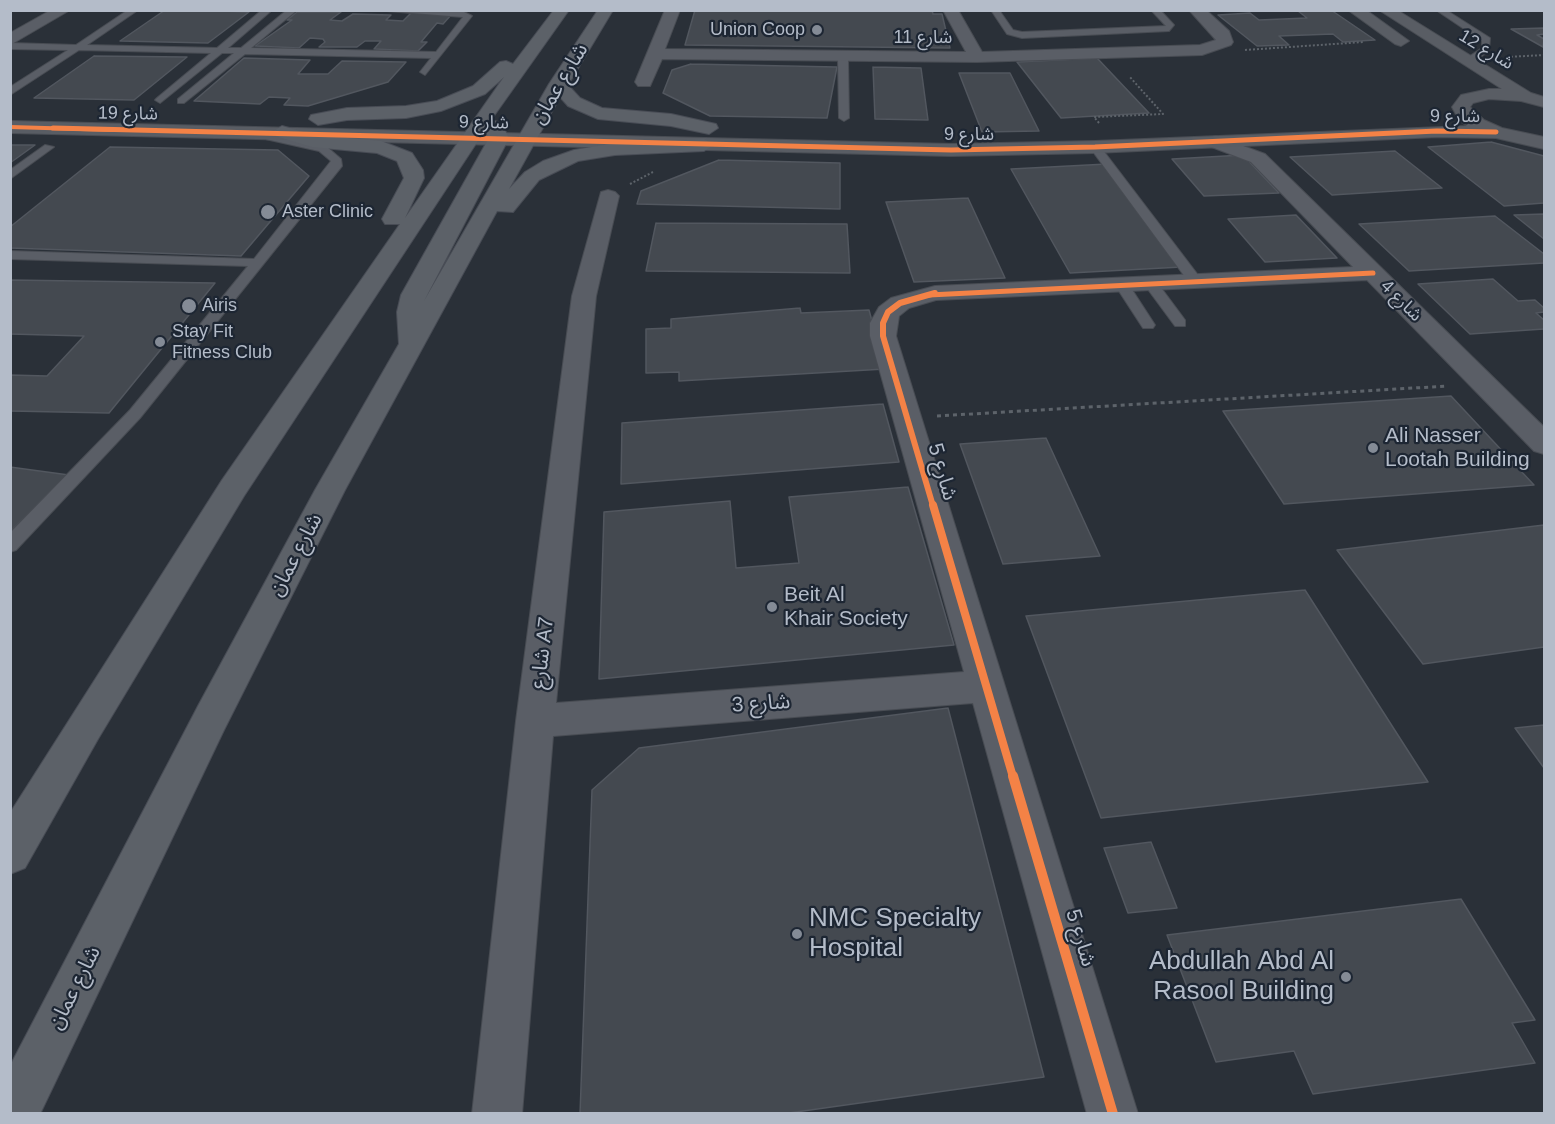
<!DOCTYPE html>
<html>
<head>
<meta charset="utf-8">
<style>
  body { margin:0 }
  #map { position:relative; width:1555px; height:1124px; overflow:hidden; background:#2a3038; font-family:Arial,sans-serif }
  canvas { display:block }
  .frame { position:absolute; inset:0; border:12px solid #b4bcc9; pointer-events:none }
</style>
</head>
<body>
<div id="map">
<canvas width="1555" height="1124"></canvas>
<div class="frame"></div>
</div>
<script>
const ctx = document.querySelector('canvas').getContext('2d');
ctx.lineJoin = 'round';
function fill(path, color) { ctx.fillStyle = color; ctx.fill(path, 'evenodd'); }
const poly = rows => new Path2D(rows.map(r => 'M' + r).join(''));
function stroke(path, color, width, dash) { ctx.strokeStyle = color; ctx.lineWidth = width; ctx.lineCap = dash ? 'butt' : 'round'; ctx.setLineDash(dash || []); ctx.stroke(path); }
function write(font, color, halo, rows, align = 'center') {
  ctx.font = font + ' Arial,"Noto Sans Arabic",sans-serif'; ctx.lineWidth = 4.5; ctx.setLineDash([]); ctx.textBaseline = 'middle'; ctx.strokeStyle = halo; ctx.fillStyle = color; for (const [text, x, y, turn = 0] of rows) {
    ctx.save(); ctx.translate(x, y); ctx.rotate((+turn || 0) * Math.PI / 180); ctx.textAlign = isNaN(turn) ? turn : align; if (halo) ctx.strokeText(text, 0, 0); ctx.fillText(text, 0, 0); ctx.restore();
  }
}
const building = poly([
  [165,10,197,10,249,12,208,43,120,41,165,10],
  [695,10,932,10,933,14,942,14,950,48,685,45,695,10],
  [1331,10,1375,40,1343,42,1333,34,1279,36,1289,45,1257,46,1218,15,1250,13,1259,20,1307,18,1298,11,1331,10],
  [297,12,341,12,330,20,342,21,353,14,391,15,386,20,403,21,411,13,452,14,443,24,437,23,421,42,427,42,418,51,374,49,381,41,365,41,357,47,319,47,325,42,323,39,310,38,299,48,255,46,292,20,287,20,297,12],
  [1544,28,1544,34,1537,35,1544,39,1543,47,1511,29,1544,28],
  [94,56,187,57,134,100,34,98,94,56],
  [244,58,310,60,298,74,328,74,342,61,406,62,388,82,308,106,284,105,290,98,269,97,260,104,194,101,244,58],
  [1097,58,1149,113,1061,118,1017,62,1097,58],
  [691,64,837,67,827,118,710,116,663,93,672,70,691,64],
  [873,67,921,68,928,120,875,119,873,67],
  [959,73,1010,73,1039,131,982,132,959,73],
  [1491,142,1544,156,1544,203,1504,206,1428,147,1491,142],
  [10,145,35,145,10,163,10,145],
  [110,147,278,150,309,176,241,256,10,248,10,227,110,147],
  [1395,151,1442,188,1332,195,1290,157,1395,151],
  [1243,155,1279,193,1204,196,1172,159,1243,155],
  [719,160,840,163,840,209,637,204,641,191,719,160],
  [1107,164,1182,267,1070,273,1011,169,1107,164],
  [968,198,1005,278,914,282,886,202,968,198],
  [1544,214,1544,239,1514,215,1544,214],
  [1296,215,1337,258,1265,262,1228,219,1296,215],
  [1495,216,1544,254,1544,263,1409,271,1359,224,1495,216],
  [656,223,847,224,850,273,646,271,656,223],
  [1493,279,1518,301,1535,300,1544,308,1544,312,1536,313,1544,320,1544,329,1470,334,1418,284,1493,279],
  [10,280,215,283,109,413,10,411,10,375,47,376,84,336,10,334,10,280],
  [800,308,801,313,869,310,885,369,679,381,679,372,646,373,646,329,671,328,671,319,800,308],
  [1451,396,1534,485,1284,504,1223,411,1451,396],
  [883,404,899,462,621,484,622,423,883,404],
  [1046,438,1100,556,1003,564,960,444,1046,438],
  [10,467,69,475,10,532,10,467],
  [908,487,954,645,599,679,604,512,730,501,736,568,799,563,789,497,908,487],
  [1544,525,1544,647,1423,664,1337,550,1544,525],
  [1305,590,1428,782,1101,818,1026,616,1305,590],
  [948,708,1044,1077,782,1114,580,1114,592,790,639,748,948,708],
  [1544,725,1544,768,1515,728,1544,725],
  [1151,842,1177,908,1128,913,1104,848,1151,842],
  [1461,899,1535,1020,1512,1023,1535,1063,1313,1094,1294,1051,1216,1062,1167,935,1461,899]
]);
fill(building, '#444950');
stroke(building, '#52575f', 1.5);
const lane = poly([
  [128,10,138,10,87,45,217,48,262,10,272,10,228,48,241,48,287,10,297,10,251,48,436,52,463,17,374,10,462,11,472,16,425,75,420,72,431,58,245,54,184,103,178,103,178,99,234,53,222,53,160,103,155,100,157,98,211,53,79,50,10,95,10,87,68,50,10,49,10,43,76,45,128,10],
  [991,10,999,10,1013,30,1022,32,1166,26,1151,10,1160,10,1174,25,1169,31,1022,38,1007,34,991,10],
  [1436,10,1446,10,1490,38,1489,51,1470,64,1464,64,1464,60,1482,48,1482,41,1436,10],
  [843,55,848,58,849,118,844,121,839,118,838,58,843,55],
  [256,131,327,147,341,159,342,166,140,418,16,550,10,552,10,533,130,410,248,266,10,259,10,251,254,259,331,161,319,151,252,136,251,134,256,131],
  [45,145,54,147,10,179,10,170,45,145],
  [1091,145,1099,145,1201,279,1201,285,1191,285,1091,149,1091,145],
  [1151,280,1156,281,1185,320,1185,326,1175,326,1144,284,1151,280],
  [1122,281,1129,285,1155,325,1153,328,1143,328,1141,325,1115,285,1122,281]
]);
const street = poly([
  [51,10,70,10,10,45,10,33,51,10],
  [665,10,680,10,665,49,966,52,943,10,958,10,982,52,1200,45,1216,40,1189,10,1206,10,1229,31,1233,42,1231,45,1202,55,977,62,662,59,650,86,638,86,635,82,665,10],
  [1216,136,1265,154,1544,427,1544,454,1534,451,1367,280,936,300,909,308,899,316,896,336,1138,1114,1087,1114,973,703,553,736,522,1114,472,1114,516,721,572,296,601,192,608,190,615,192,619,196,596,296,556,703,964,672,870,336,870,323,879,307,891,298,935,286,1353,267,1251,162,1209,146,1206,142,1209,138,1216,136]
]);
const secondary = poly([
  [1348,10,1366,10,1409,41,1401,46,1395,44,1348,10],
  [1379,10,1397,10,1531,93,1544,97,1544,107,1521,101,1489,99,1473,103,1470,107,1484,120,1502,128,1544,137,1544,149,1496,138,1437,137,1095,153,951,156,10,133,10,121,951,144,1095,141,1467,126,1459,120,1452,107,1461,95,1489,89,1502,89,1379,10]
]);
const primary = poly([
  [554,10,569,10,491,120,501,123,509,138,424,301,549,84,598,10,613,10,568,85,580,98,602,108,671,114,716,124,718,128,709,134,671,126,598,119,568,106,560,97,509,189,525,172,543,161,574,150,615,143,704,139,714,145,704,151,615,155,578,161,539,180,513,212,497,211,345,490,224,730,40,1114,10,1114,10,1066,198,706,315,490,399,344,397,312,401,295,489,138,485,130,244,496,98,739,25,868,10,874,10,813,222,480,400,224,385,224,382,219,404,178,397,161,377,153,312,147,275,136,272,132,282,126,314,135,381,141,412,153,423,170,424,178,405,218,504,77,485,94,441,111,406,118,347,120,318,125,309,119,311,115,347,108,406,106,437,101,473,86,500,62,506,61,513,64,554,10]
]);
stroke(lane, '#484c53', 2);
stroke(street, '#484c53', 2);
stroke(secondary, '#484c53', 2);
stroke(primary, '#484c55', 2);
stroke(poly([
  [1245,50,1364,42],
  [1507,57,1544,55],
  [1099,123,1094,117,1163,114,1129,76],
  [630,184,653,172]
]), '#5d636a', 2, [2, 2]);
stroke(poly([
  [937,416,1448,386]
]), '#5d636a', 3, [4, 4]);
fill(lane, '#5a5e66');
fill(street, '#5a5e66');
fill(secondary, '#595d64');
fill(primary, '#5c6168');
stroke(poly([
  [10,127,115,130]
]), '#f48246', 4);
stroke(poly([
  [53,128,951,150,1095,147,1437,131,1496,132],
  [929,295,1373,273]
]), '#f48246', 5);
stroke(poly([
  [933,506,883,336,883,323,888,312,900,303,935,293]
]), '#f48246', 6);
stroke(poly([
  [933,505,1013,777]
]), '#f48246', 8);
stroke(poly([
  [1013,776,1113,1114]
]), '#f48246', 10);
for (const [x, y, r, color] of [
  [817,30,6,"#848b96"],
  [268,212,8,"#848b96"],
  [189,306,8,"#848b96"],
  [160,342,6,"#848b96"],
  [1373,448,6,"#848b96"],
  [772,607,6,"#848b96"],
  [797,934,6,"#848b96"],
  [1346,977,6,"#848b96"]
]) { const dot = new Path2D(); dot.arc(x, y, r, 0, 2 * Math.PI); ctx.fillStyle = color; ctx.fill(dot); stroke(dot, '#1d2633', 2); }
write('18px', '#b4bcc9', '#1d2633', [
  ["Union Coop",805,30,"right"],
  ["Aster Clinic",282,212],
  ["Airis",202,306],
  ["Stay Fit",172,332],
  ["Fitness Club",172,353]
], 'left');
write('18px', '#b4bcc9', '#1d2633', [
  ["شارع 11",923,38],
  ["شارع 12",1486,50,31],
  ["شارع 19",128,114,1],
  ["شارع 9",1455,117],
  ["شارع 9",484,123,1],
  ["شارع 9",969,135],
  ["شارع 4",1401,301,45]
]);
write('21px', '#b4bcc9', '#1d2633', [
  ["شارع عمان",560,84,-59],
  ["شارع 5",942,472,74],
  ["شارع عمان",296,555,-62],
  ["شارع A7",543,653,-83],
  ["شارع 3",761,704,-4],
  ["شارع 5",1080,938,73],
  ["شارع عمان",75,988,-63]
]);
write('21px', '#b4bcc9', '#1d2633', [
  ["Ali Nasser",1385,436],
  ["Lootah Building",1385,460],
  ["Beit Al",784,595],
  ["Khair Society",784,619]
], 'left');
write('26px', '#b4bcc9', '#1d2633', [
  ["NMC Specialty",809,919],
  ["Hospital",809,949],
  ["Abdullah Abd Al",1334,962,"right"],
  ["Rasool Building",1334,992,"right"]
], 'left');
</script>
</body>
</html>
